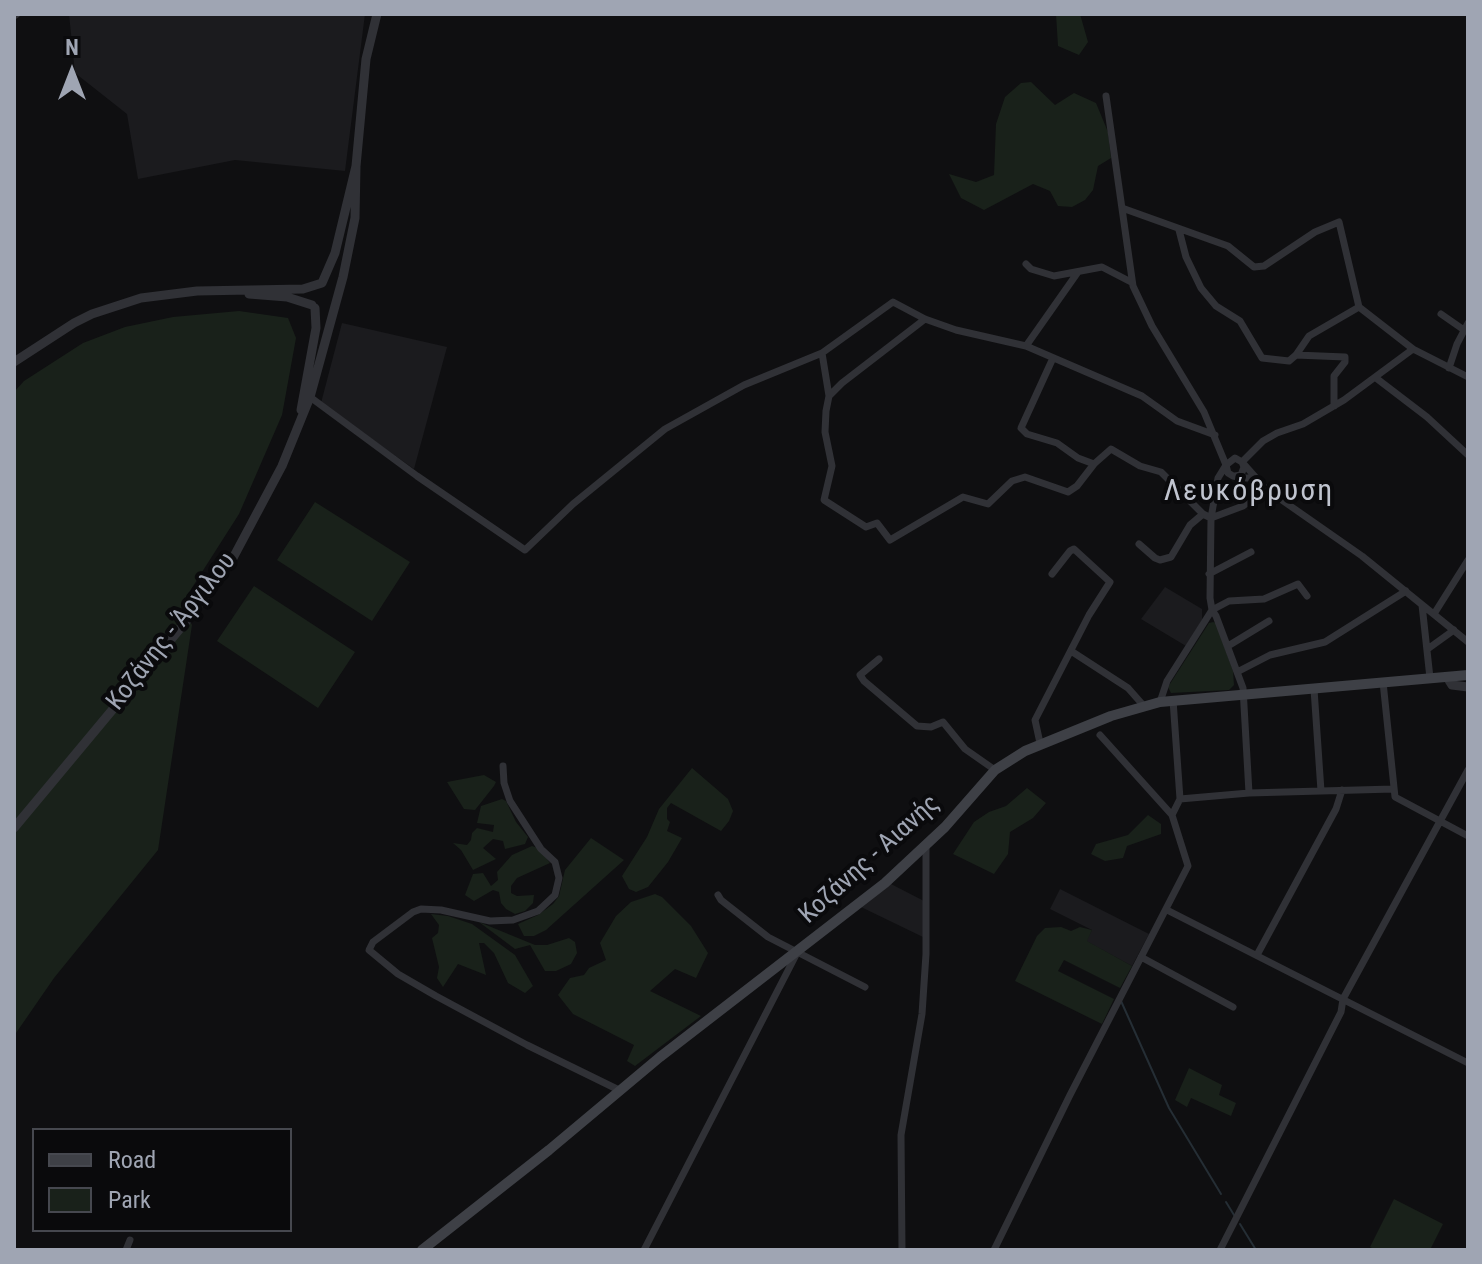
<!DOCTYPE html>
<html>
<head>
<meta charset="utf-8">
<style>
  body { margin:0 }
  #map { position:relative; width:1482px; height:1264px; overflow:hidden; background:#0f0f11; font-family:"Roboto Condensed",sans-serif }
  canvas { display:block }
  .frame { position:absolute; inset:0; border:16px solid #9fa5b3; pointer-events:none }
  .legend { position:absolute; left:32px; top:1128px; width:260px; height:104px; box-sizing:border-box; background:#0a0a0c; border:2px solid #46484f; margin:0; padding:10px 14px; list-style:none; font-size:24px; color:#9fa5b3 }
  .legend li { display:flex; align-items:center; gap:16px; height:40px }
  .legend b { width:40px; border:2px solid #46484f }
  .north { position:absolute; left:32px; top:32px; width:80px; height:80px; -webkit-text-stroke:6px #0a0a0c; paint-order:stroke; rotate:0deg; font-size:22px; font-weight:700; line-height:32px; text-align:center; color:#9fa5b3 }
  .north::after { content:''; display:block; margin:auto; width:28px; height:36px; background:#9fa5b3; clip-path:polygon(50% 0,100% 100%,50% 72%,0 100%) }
</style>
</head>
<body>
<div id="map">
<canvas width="1482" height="1264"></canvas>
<div class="frame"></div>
<ul class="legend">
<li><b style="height:10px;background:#3e4046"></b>Road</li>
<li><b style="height:22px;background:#19211a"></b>Park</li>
</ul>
<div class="north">N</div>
</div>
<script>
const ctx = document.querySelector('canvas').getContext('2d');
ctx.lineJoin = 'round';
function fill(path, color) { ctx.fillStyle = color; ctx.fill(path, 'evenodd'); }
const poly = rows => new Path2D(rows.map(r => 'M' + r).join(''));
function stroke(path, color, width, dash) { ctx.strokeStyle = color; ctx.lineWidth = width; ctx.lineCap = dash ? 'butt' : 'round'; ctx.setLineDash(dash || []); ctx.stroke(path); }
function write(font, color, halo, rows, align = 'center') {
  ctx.font = font + ' "Roboto Condensed",sans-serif'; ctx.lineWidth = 8; ctx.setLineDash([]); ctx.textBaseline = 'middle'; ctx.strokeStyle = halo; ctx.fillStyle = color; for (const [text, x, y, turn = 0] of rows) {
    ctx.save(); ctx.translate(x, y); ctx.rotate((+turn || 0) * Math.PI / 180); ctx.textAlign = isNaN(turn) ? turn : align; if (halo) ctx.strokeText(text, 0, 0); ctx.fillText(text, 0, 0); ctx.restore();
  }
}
fill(poly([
  [69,14,365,14,345,171,235,160,138,179,127,114,75,73],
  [342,323,447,347,414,469,321,403],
  [1165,587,1202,609,1202,620,1186,646,1141,619],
  [891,884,924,901,923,937,861,907],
  [1060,889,1149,934,1132,966,1086,941,1092,930,1050,909]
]), '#1b1b1e');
fill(poly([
  [1056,14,1080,14,1088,42,1079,55,1058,46],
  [1031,82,1055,105,1074,93,1096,103,1108,132,1111,158,1098,166,1093,190,1085,200,1072,207,1058,206,1050,191,1033,184,984,210,961,198,949,174,976,182,994,175,996,124,1005,97,1021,83],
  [239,311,288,318,296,338,282,415,239,514,181,605,192,625,158,850,54,978,14,1036,14,392,24,381,83,343,125,327,173,317],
  [315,502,410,562,372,621,277,560],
  [254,586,355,652,318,708,217,641],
  [1213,622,1216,623,1233,671,1234,685,1229,690,1171,693,1168,687,1209,623],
  [692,768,728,799,733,811,729,821,721,831,671,803,667,808,667,819,670,822,667,831,682,838,668,862,648,887,636,892,629,889,622,876,647,837,659,809],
  [484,775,496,782,494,786,475,810,464,809,447,782],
  [1027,788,1046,803,1033,818,1010,832,1008,854,994,874,953,854,974,822,989,812,1006,806],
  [502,799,506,801,516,822,528,837,525,844,505,849,503,841,493,839,483,848,496,859,473,870,461,850,453,843,467,845,471,840,472,833,477,828,493,832,494,825,477,823,481,806],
  [1148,815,1161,824,1161,834,1127,846,1123,858,1105,861,1091,854,1096,844,1128,835],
  [591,838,624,860,546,930,534,936,524,936,518,924,538,915,553,904,559,896,565,870],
  [532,846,538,848,550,863,517,878,511,886,511,893,517,896,534,895,533,903,525,911,515,914,506,909,501,903,499,892,493,890,474,901,465,895,473,874,483,873,491,886,498,880,497,872,512,855],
  [655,894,662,897,691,926,708,953,696,978,675,969,650,991,701,1016,635,1066,627,1061,634,1045,573,1014,558,995,570,978,584,975,589,968,606,960,600,943,616,916,631,902],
  [431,914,448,916,472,924,515,955,533,986,525,993,508,983,494,953,484,943,479,943,486,975,458,964,443,987,437,978,439,967,432,938,438,933,439,925],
  [479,922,535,945,547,945,569,938,575,942,577,953,571,964,556,971,545,971,530,945,515,949],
  [1061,927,1071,931,1080,927,1092,930,1087,941,1132,966,1120,988,1064,960,1058,971,1114,999,1102,1024,1015,981,1037,936,1045,928],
  [1189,1068,1222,1085,1219,1095,1236,1103,1231,1116,1191,1098,1187,1107,1175,1100],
  [1394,1199,1443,1224,1430,1250,1375,1250,1370,1247]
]), '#19211a');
stroke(poly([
  [1121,1001,1169,1108,1221,1194],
  [1226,1202,1234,1215],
  [1240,1224,1256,1250]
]), '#252e35', 2);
stroke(poly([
  [14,16,17,14],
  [1106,96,1133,286,1152,326,1204,412,1226,465,1218,478,1211,518,1210,598,1212,610,1216,616,1243,688,1249,793],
  [1122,208,1228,246,1254,267,1264,266,1315,232,1339,222,1359,307,1413,349],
  [1179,230,1186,257,1201,288,1216,306,1240,321,1262,358,1289,361,1296,355,1309,336,1359,307],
  [1026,264,1031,269,1054,276,1102,267,1131,282],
  [1441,314,1464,330],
  [925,319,842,383,829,396,826,411,825,432,832,466,824,500,866,527,877,523,890,540,963,497,988,504,1012,481,1025,477,1068,492,1077,486,1094,464,1111,449,1140,466,1161,472,1203,514,1211,518,1243,506,1266,489],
  [1026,346,1078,272],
  [822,353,829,396],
  [1296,355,1345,357,1345,362,1334,376,1334,406],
  [1053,358,1021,428,1027,434,1057,443,1078,458,1094,464],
  [1449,368,1457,344,1468,323],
  [1468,377,1413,349,1344,400,1303,424,1277,433,1263,441,1242,462,1266,489,1362,556,1468,642],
  [1376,378,1427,417,1468,455],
  [310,397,417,476,525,550,573,504,665,429,744,385,822,353,893,302,925,319,956,330,1026,346,1142,396,1177,421,1215,435],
  [1235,476,1241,475,1244,467,1242,462,1235,458,1226,465,1228,473,1233,476,1243,478,1255,478],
  [1139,544,1155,558,1160,560,1171,557,1190,525,1203,514],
  [1209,574,1251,552],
  [1422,605,1430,678],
  [1434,614,1468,560],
  [1228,646,1269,621],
  [1429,648,1454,630],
  [1071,651,1128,688,1143,705],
  [879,659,860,675,864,681,917,726,931,727,943,722,965,749,995,770],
  [1239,671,1270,655,1325,642,1406,591],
  [1383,682,1395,797,1468,836],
  [1314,689,1321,791],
  [1160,702,1167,681,1212,610,1229,601,1264,599,1298,584,1307,596],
  [1100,735,1172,815],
  [1040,743,1035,720,1089,615,1110,582,1074,549,1070,551,1052,574],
  [503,766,504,783,510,801,541,849,555,862,559,878,555,895,538,911,513,920,490,921,441,910,421,909,413,912,373,942,369,950,398,974,436,996,527,1045,621,1091],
  [1180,799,1249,793,1393,789],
  [718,895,721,900,768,937,865,987],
  [1167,910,1468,1063],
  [1257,955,1336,809,1342,790],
  [1141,957,1233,1007],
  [126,1250,130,1240],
  [644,1250,797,953],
  [902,1250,901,1135,922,1014,926,954,926,846],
  [994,1250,1070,1095,1188,866,1172,815,1180,799,1173,700],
  [1220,1250,1341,1012,1343,999,1468,770]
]), '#303136', 7);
stroke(poly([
  [249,294,287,297,312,305],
  [14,362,74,323,92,314,141,298,197,291,303,289,322,283,335,253,356,166,366,59,377,14],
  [301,410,316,328,315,308],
  [1447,677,1452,685,1468,687],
  [14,828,188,619,233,558,282,466,310,397,343,277,355,218,356,166]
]), '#303136', 9);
stroke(poly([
  [422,1250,549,1150,660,1057,885,883,945,827,995,770,1025,751,1111,716,1160,702,1468,675]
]), '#3e4046', 10);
write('26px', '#9fa5b3', '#0a0a0c', [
  ["Κοζάνης - Άργιλου",172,632,-52],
  ["Κοζάνης - Αιανής",870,860,-42]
]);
ctx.letterSpacing = '2px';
write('30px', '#c0c4cf', '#0a0a0c', [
  ["Λευκόβρυση",1249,492]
]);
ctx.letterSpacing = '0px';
</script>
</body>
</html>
